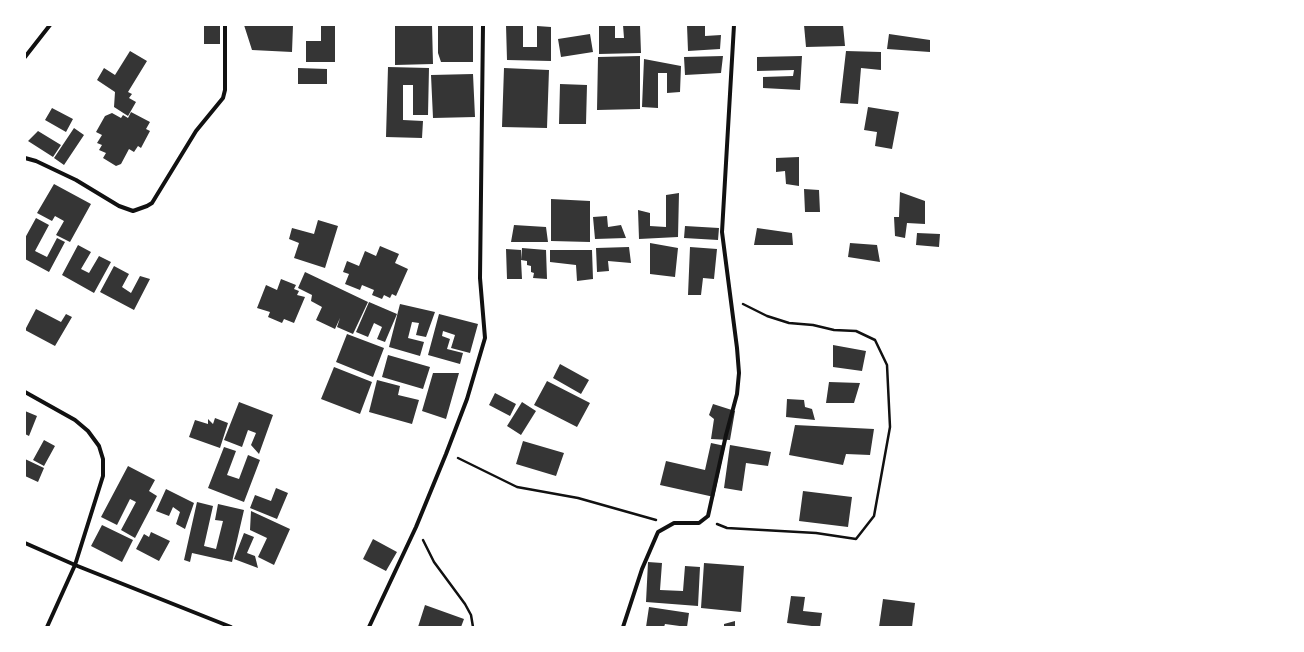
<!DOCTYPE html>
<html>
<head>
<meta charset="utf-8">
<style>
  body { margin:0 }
  #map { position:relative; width:1304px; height:652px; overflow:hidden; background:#fff; font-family:"Roboto Condensed",sans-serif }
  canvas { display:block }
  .frame { position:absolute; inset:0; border:26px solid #fff; pointer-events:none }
</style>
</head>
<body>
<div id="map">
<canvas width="1304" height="652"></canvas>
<div class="frame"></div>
</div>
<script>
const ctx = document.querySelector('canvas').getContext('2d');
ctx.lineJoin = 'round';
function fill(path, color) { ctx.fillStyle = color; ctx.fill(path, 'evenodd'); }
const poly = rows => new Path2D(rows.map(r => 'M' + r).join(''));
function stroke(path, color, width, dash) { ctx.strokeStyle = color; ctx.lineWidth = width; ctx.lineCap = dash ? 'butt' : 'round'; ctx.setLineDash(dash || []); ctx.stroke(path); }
fill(poly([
  [204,25,220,25,220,44,204,44],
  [244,25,293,25,292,52,252,50],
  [321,25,335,25,335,62,306,62,306,41,321,41],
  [395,25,432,25,433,64,395,65],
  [438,25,473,25,473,62,441,62,438,53],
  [506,25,523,25,523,47,537,47,537,26,551,27,551,61,507,60],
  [599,25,615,25,615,38,624,38,623,25,640,25,641,53,599,54],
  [687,25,705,25,705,36,721,35,720,49,688,51],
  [804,25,843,25,845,46,806,47],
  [590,34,593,52,561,57,558,39],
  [889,34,930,40,930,52,887,49],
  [130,51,147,61,128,92,132,94,129,98,136,102,128,116,114,107,115,92,97,80,104,68,115,75],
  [846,51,881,52,881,70,861,68,858,104,840,103],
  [640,56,640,109,597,110,598,57],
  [723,56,721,73,685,75,684,57],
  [802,56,800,90,763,88,763,77,793,76,794,70,757,71,757,57],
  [644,59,681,66,680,92,667,93,667,73,658,73,658,108,642,107],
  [388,67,429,68,428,115,413,115,413,85,403,85,403,120,423,121,422,138,386,137],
  [298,68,327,69,327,84,298,84],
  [504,68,549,70,547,128,502,127],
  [473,74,475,117,433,118,431,75],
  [560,84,587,85,586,124,559,124],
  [868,107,899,112,892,149,875,146,877,132,864,130],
  [52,108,73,119,66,132,45,120],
  [131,112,150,122,146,129,150,131,141,148,138,146,134,152,129,149,121,164,116,166,103,158,106,153,99,150,102,145,97,143,102,135,96,132,105,116,112,113,121,118,123,115,128,118],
  [74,128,84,135,64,165,54,158],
  [38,131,61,145,53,157,28,141],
  [799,157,799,186,786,184,785,171,776,172,776,158],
  [54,184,91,204,70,242,56,235,64,221,55,216,52,221,37,213],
  [804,189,819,190,820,212,805,212],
  [900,192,925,201,925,224,907,223,905,238,895,236,894,217,899,217],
  [679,193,678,237,639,239,638,210,650,213,650,226,666,227,666,195],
  [551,199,590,201,590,242,551,241],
  [607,216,608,227,621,225,626,238,595,239,593,217],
  [36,218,49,225,35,251,47,257,57,238,65,242,49,272,25,259,25,238],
  [318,220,338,226,325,268,294,258,299,243,289,239,292,228,314,234],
  [514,225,546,227,548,242,511,242],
  [685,226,719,228,718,240,684,238],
  [757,228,792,233,793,245,754,245],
  [917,233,940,234,939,247,916,245],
  [650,243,678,248,675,277,650,274],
  [850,243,877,245,880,262,848,257],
  [78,245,91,252,81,269,89,273,99,256,111,262,94,293,62,275],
  [380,246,399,254,395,263,408,269,396,296,392,294,390,298,384,295,382,299,372,295,374,290,362,285,360,290,345,284,349,274,343,272,347,261,359,266,365,251,376,256],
  [629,247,631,263,608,261,609,271,597,272,596,248],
  [690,247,717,249,714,279,703,278,701,295,688,295],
  [522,248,546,250,547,279,533,278,534,273,531,272,531,266,527,265,527,261,521,260,522,279,507,279,506,249,521,250,521,260],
  [550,250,592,250,593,279,577,281,576,265,550,262],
  [114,266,129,274,122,287,131,293,140,276,150,279,134,310,100,292],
  [305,272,368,302,353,334,337,327,340,318,335,329,316,320,322,307,311,301,312,295,298,288],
  [281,279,296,285,294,289,299,291,297,295,305,297,294,323,284,319,282,323,268,317,270,312,257,308,266,285,277,290],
  [369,302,397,314,385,342,377,339,382,327,374,323,368,337,356,332],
  [400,304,435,312,426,337,416,335,419,323,412,322,408,338,424,342,420,356,389,347],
  [36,309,61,322,66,314,72,317,55,346,25,330],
  [439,314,478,324,470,353,451,348,455,335,443,331,442,336,450,339,447,349,463,353,460,364,428,355],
  [347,334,384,348,373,377,336,362],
  [833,345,866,351,862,371,833,367],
  [388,355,430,367,423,389,382,377],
  [560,364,589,380,581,394,553,378],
  [334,367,372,382,360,414,321,399],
  [433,373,459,373,446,419,422,411],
  [377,380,400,386,398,395,419,400,412,424,369,412],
  [547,381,590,403,577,427,534,405],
  [829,382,860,383,854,403,826,403],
  [495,393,516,404,510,416,489,405],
  [787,399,804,400,805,407,812,409,815,420,786,417],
  [239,402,273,415,259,454,251,445,256,433,248,430,242,447,224,440],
  [522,402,536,411,521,435,507,426],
  [713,404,735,411,730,440,711,439,714,419,709,415],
  [25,411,37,416,29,436,25,434],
  [215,418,228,423,220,448,189,437,195,420,208,424,208,419,213,424],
  [795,425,874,429,870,455,846,454,843,465,789,455],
  [44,440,55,446,44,466,33,460],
  [523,441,564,453,556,476,516,464],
  [711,443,725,446,714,497,660,485,666,461,705,470],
  [730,445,771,452,768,466,746,463,742,491,724,488],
  [224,447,236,451,227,475,239,479,248,455,260,460,244,502,208,488],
  [25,459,44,468,38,482,25,476],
  [128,466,155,480,149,491,157,496,135,538,121,530,136,502,130,499,117,525,101,517],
  [276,488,288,493,277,519,250,508,255,495,271,501],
  [166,489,194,503,185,529,176,524,180,512,173,507,169,516,156,511],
  [803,491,852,497,848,527,799,521],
  [197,502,213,506,204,546,216,549,223,521,215,520,218,504,244,510,232,562,192,553,190,562,184,560],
  [251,511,290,529,274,565,258,557,267,538,250,530],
  [102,525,133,540,122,562,91,546],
  [151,532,170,541,159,561,136,549,144,534,149,537],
  [244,533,254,537,247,553,255,556,258,568,234,559],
  [373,539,397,552,386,571,363,559],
  [648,562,662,563,660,590,683,591,685,566,700,567,698,606,646,602],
  [704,563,744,566,741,612,701,608],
  [791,596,805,597,803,611,822,613,820,627,787,623],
  [883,599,915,603,912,627,879,627],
  [425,605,464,619,461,627,418,627],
  [649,607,689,613,687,627,665,624,664,627,646,627],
  [735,621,735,627,724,627,724,624]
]), '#353535');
stroke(poly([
  [458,458,517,487,578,498,656,520],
  [717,524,727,528,816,533,856,539,874,516,890,427,887,365,875,340,856,331,834,330,813,325,789,323,767,316,743,304],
  [423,540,434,562,465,604,471,615,473,627]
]), '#111', 2.5);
stroke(poly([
  [25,57,50,25],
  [25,158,36,161,76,180,119,206,133,211,147,206,152,203,196,131,223,98,225,90,225,25],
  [25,392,75,420,88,431,99,446,103,459,103,476,75,565,47,627],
  [25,543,75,565,231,627],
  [369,627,416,527,446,454,467,399,485,338,480,278,483,25],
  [623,627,642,569,658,532,674,523,699,523,708,516,726,435,737,394,739,373,737,348,722,232,734,25]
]), '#111', 4);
</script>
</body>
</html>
